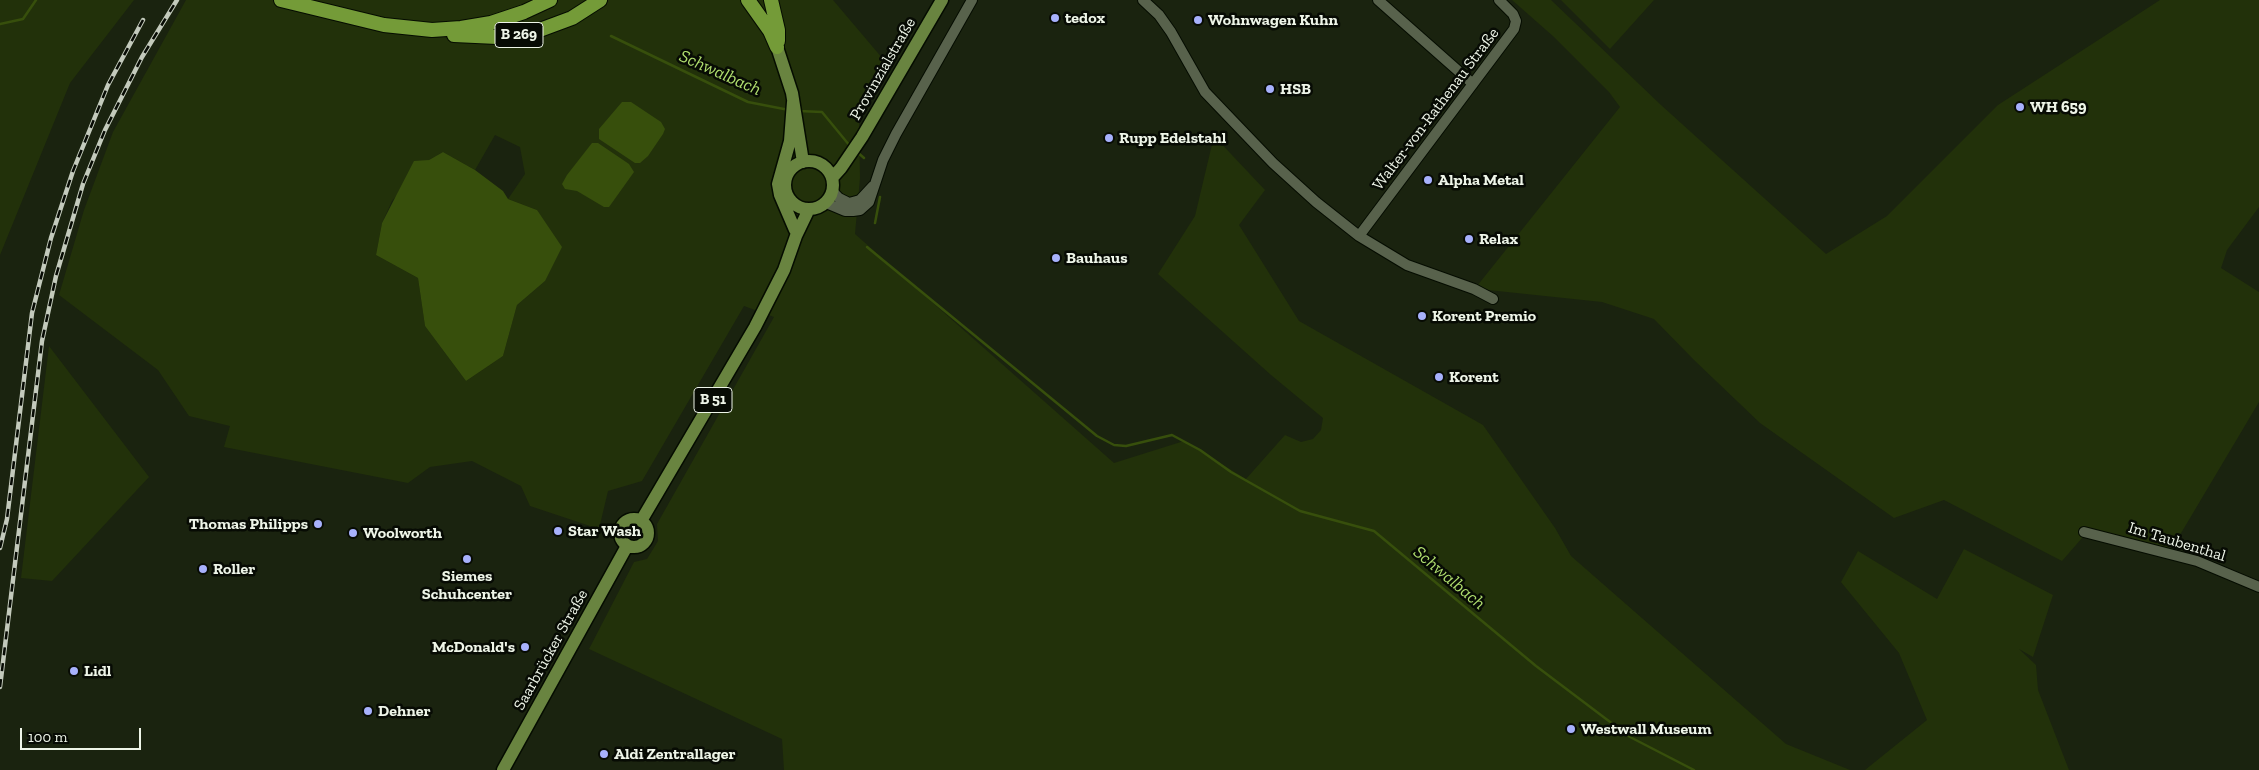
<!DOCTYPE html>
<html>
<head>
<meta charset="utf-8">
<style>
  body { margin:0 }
  #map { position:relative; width:2259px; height:770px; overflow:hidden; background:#1a230f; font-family:"Zilla Slab",serif }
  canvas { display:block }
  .scale { position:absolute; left:20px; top:728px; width:121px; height:22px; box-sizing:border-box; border:2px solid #eef5e8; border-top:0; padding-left:6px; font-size:15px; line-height:18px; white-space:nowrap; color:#eef5e8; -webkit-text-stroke:4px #070b04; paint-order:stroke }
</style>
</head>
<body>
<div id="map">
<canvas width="2259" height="770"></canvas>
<div class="scale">100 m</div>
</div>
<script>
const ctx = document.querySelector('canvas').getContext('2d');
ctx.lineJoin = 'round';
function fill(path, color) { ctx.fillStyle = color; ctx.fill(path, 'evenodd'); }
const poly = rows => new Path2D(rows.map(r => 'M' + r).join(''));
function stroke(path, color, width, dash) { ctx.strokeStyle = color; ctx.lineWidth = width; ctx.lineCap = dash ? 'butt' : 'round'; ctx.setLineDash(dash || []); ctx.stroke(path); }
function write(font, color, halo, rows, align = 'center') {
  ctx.font = font + ' "Zilla Slab",serif'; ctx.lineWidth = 5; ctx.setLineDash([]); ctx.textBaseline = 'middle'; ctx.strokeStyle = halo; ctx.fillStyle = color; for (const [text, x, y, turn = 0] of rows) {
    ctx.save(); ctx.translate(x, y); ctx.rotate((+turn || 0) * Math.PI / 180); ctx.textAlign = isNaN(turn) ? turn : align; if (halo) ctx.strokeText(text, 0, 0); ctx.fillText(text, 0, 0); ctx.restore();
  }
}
fill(poly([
  [0,0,134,0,70,83,0,255],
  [186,0,833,0,883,59,859,120,860,178,855,234,1114,463,1184,441,1246,479,1285,435,1301,442,1313,439,1321,430,1323,418,1271,375,1158,274,1195,216,1214,136,1265,190,1239,225,1299,321,1483,425,1555,528,1571,556,1786,744,1850,770,784,770,782,739,589,649,634,562,647,559,658,541,657,524,774,317,744,306,642,481,608,491,599,529,530,506,521,486,472,461,430,467,408,483,224,447,230,426,189,416,158,370,59,295,84,210,113,132],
  [495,135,520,147,525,174,508,199,537,210,545,281,517,305,503,356,466,381,425,326,418,278,376,255,382,223,392,201,429,160,443,152,475,170],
  [1512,0,1551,0,1661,105,1826,254,1887,216,1998,105,2160,0,2259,0,2259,207,2227,250,2221,268,2259,292,2259,402,2171,550,2089,530,2062,561,1944,500,1894,518,1760,423,1694,360,1654,319,1602,302,1488,290,1477,286,1620,107,1609,92,1554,37],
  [1561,0,1654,0,1610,49],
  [49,346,149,477,52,581,21,578],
  [1964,549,2053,595,2033,657,2019,649,2036,665,2038,690,2069,770,1865,770,1927,720,1899,653,1841,582,1858,551,1937,599]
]), '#22310a');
fill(poly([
  [622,102,631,102,661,122,665,129,663,134,648,156,640,163,635,163,599,139,599,129],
  [592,143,598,143,629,164,634,172,609,207,604,207,577,191,565,189,562,184,567,175],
  [443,152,475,170,503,191,508,199,537,210,562,247,545,281,517,305,503,356,466,381,425,326,418,278,376,255,382,223,414,161,429,160]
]), '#374f0c');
stroke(poly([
  [0,24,23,19,36,0],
  [611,36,748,102,789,110],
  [799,111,822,112,850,146],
  [856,151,864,158],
  [875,223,880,197],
  [867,247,1097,436,1114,445,1126,446,1172,435,1200,450,1231,472,1300,511,1374,531,1536,666,1630,737,1694,770]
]), '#374f0c', 2.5);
const minor = poly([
  [1143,0,1159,15,1171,32,1205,92,1273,163,1316,202,1359,236,1407,265,1474,289,1493,299],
  [1378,0,1473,84],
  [832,191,839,198,849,203,860,200,873,186],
  [826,203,845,211,853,211,860,210,869,202,883,160,896,134,972,0],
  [1359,236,1514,29,1516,21,1513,14,1499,0],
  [2084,532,2197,561,2259,587]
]);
const major = poly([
  [777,47,792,93,803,162],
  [793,102,790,141,778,184,780,195,795,230],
  '785 185a24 24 0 1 1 48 0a24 24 0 1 1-48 0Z',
  [832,178,841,168,862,137,942,0],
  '620 533a14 14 0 1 1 28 0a14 14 0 1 1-28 0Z',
  [641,521,755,327,784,270,796,236,809,209],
  [503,770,627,546]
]);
const highway = poly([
  [281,0,384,25,432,30,461,28,491,23,524,12,550,0],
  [748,0,770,31,777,47],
  [771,0,778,30,778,41],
  [454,35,497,37,518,35,537,31,572,18,600,0]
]);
stroke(minor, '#050c00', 12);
stroke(major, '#050c00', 15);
stroke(highway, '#050c00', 16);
stroke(minor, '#58624c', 10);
stroke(major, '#698440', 12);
stroke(highway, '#749b38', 14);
const rail = poly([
  [0,548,7,519,32,313,51,238,73,171,108,85,143,20],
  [0,687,42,341,56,276,83,184,105,130,142,57,177,0]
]);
stroke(rail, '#c3cabc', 4.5);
stroke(rail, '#070b04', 2.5, [8]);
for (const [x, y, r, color] of [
  [1055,18,5,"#a7b1fc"],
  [1198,20,5,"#a7b1fc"],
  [1270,89,5,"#a7b1fc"],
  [2020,107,5,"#a7b1fc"],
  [1109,138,5,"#a7b1fc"],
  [1428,180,5,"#a7b1fc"],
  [1469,239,5,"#a7b1fc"],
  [1056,258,5,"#a7b1fc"],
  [1422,316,5,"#a7b1fc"],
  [1439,377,5,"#a7b1fc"],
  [318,524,5,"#a7b1fc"],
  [558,531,5,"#a7b1fc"],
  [353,533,5,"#a7b1fc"],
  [467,559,5,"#a7b1fc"],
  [203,569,5,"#a7b1fc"],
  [525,647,5,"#a7b1fc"],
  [74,671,5,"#a7b1fc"],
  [368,711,5,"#a7b1fc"],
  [1571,729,5,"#a7b1fc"],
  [604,754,5,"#a7b1fc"]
]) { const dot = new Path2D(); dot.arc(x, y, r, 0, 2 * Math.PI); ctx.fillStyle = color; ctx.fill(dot); stroke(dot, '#070b04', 2); }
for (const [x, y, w] of [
  [519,35,48],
  [713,400,38]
]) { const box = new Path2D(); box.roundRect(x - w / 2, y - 12.5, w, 25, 4); ctx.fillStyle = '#070b04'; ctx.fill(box); stroke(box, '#eef5e8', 1); }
write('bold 15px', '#eef5e8', null, [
  ["B 269",519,35],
  ["B 51",713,400]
]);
write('bold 16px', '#eef5e8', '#070b04', [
  ["tedox",1065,18],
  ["Wohnwagen Kuhn",1208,20],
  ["HSB",1280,89],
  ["WH 659",2030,107],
  ["Rupp Edelstahl",1119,138],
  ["Alpha Metal",1438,180],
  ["Relax",1479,239],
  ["Bauhaus",1066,258],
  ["Korent Premio",1432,316],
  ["Korent",1449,377],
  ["Thomas Philipps",308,524,"right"],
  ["Star Wash",568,531],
  ["Woolworth",363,533],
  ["Roller",213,569],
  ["Siemes",467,576,"center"],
  ["Schuhcenter",467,594,"center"],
  ["McDonald's",515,647,"right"],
  ["Lidl",84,671],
  ["Dehner",378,711],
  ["Westwall Museum",1581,729],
  ["Aldi Zentrallager",614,754]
], 'left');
write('16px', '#eef5e8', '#070b04', [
  ["Provinzialstraße",883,69,-60],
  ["Walter-von-Rathenau Straße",1436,109,-53],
  ["Im Taubenthal",2177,542,17],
  ["Saarbrücker Straße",551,650,-61]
]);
write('italic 18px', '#afdd6e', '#070b04', [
  ["Schwalbach",720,73,24],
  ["Schwalbach",1449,578,40]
]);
</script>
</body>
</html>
